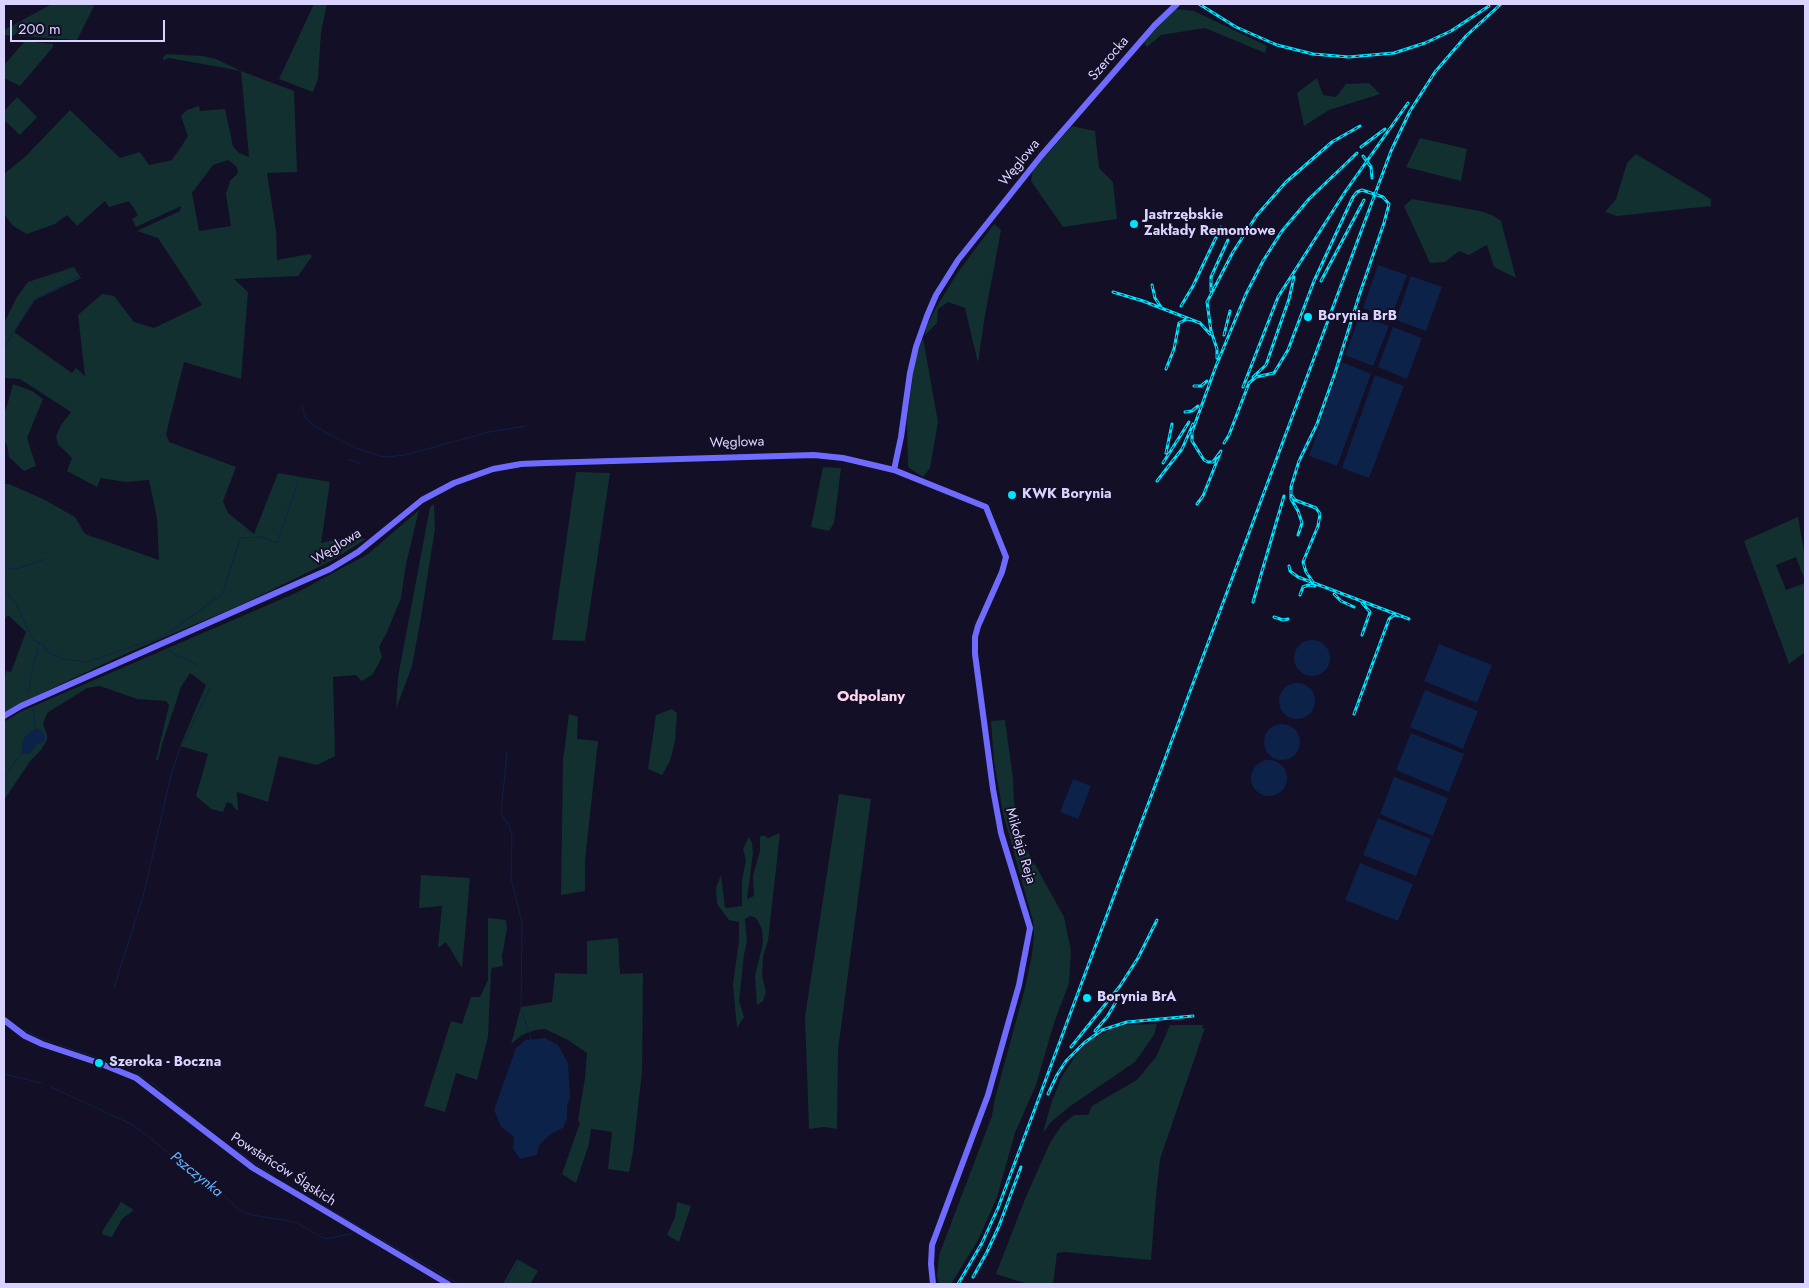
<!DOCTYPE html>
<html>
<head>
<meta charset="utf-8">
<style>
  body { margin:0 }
  #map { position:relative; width:1809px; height:1288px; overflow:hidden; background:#130f26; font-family:Jost,sans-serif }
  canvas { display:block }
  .frame { position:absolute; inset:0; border:5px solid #d9d4ff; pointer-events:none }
  .scale { position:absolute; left:10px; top:20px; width:155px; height:22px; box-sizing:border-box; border:2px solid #d9d4ff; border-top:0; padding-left:6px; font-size:15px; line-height:18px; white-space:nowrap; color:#d9d4ff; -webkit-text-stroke:4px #130f26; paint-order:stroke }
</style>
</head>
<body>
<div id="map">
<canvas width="1809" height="1288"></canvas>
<div class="frame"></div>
<div class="scale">200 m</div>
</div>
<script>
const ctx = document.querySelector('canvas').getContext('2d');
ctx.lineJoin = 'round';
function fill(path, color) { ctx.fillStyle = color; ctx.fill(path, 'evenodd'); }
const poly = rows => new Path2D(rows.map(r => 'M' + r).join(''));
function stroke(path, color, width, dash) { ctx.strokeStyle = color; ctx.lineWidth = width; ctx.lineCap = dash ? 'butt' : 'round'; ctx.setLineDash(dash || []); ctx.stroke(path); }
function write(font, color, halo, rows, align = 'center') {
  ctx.font = font + ' Jost,sans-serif'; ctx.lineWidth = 4; ctx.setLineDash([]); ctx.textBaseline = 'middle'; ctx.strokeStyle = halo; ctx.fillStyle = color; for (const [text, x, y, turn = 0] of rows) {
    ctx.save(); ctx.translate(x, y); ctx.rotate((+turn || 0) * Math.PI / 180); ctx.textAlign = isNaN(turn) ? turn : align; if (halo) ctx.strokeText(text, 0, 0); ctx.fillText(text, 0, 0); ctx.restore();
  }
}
fill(poly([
  [52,4,95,4,77,40,4,35,4,30],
  [314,4,327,4,321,32,318,79,313,92,279,79],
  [1176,9,1194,11,1267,46,1265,53,1205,28,1161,35,1147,47,1144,43,1160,24],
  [25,41,53,44,53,47,20,86,4,78,4,65],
  [167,54,203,56,216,59,241,71,294,91,297,172,267,173,276,231,277,260,310,254,312,256,298,276,234,279,248,292,241,379,184,362,166,434,169,442,236,467,223,501,228,513,254,534,278,473,330,482,321,543,348,537,366,539,331,561,245,603,125,654,23,702,4,713,4,682,6,671,11,672,26,632,8,615,4,620,4,484,9,484,43,499,75,517,85,534,159,560,157,518,149,480,125,482,101,478,97,487,67,471,72,458,58,444,56,436,61,425,71,412,20,379,4,378,4,323,17,297,28,282,74,267,81,278,35,300,14,332,72,373,76,368,85,376,78,315,102,294,114,296,134,322,154,328,202,305,158,238,137,231,180,211,181,206,136,227,132,219,138,215,129,201,109,207,105,201,77,226,67,215,55,224,27,234,13,226,4,214,4,174,26,156,70,110,120,158,140,152,149,165,172,160,183,144,188,136,181,116,187,110,199,106,200,111,225,109,233,146,239,153,249,157,241,71,169,58,163,60,163,57],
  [228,160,237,167,238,173,230,181,226,194,231,226,199,231,192,193,213,165],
  [1317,78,1323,95,1336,97,1346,84,1369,83,1380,94,1329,110,1304,126,1297,93],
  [17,97,37,117,20,135,4,120,4,111],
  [1072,126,1095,131,1099,168,1113,182,1117,219,1063,227,1031,181,1033,170],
  [1420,138,1467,149,1461,181,1406,167],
  [1636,154,1711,199,1711,206,1617,216,1605,212,1616,199,1627,163],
  [1412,199,1480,211,1492,215,1501,221,1516,278,1494,267,1487,245,1469,255,1459,251,1445,262,1430,263,1404,206],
  [994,224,1001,230,984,321,978,363,965,308,948,302,938,309,937,323,925,335,926,328,934,311,958,272],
  [923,338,938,422,930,468,923,477,908,467,907,421,915,360],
  [13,384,32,391,43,399,27,438,36,466,24,471,9,457,7,445,4,441,4,412,7,406],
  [823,467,841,468,834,523,829,531,811,527],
  [576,472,610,473,585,641,552,640],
  [434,504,435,529,421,617,412,666,396,709,398,677,430,507],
  [419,510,406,564,401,598,387,632,379,647,382,657,373,674,362,681,356,675,333,677,335,756,317,765,279,756,268,802,237,792,238,810,236,810,232,804,227,802,223,812,211,809,196,796,208,754,180,746,206,685,190,673,181,687,163,741,158,760,156,760,169,705,166,701,137,699,100,686,87,688,47,713,43,724,47,735,47,740,41,750,31,760,4,800,4,722,20,712,298,592,368,554],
  [1798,517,1805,557,1805,581,1796,557,1776,565,1786,590,1805,583,1805,652,1789,664,1744,541],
  [672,709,677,713,675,741,670,761,662,775,648,769,656,715],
  [569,714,578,717,577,739,598,741,585,861,585,891,561,895,563,760],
  [1005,720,1013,779,1014,802,1022,841,1064,917,1071,951,1069,983,1054,1023,1036,1085,1015,1133,997,1197,991,1211,978,1240,951,1284,939,1284,937,1276,939,1255,992,1116,994,1102,1025,988,1032,955,1034,935,1033,921,1003,813,994,761,991,721],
  [839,794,871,799,838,1050,837,1129,824,1127,809,1129,805,1017],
  [780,833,768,941,763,956,762,976,766,992,763,1001,757,1005,755,976,763,943,762,929,756,918,750,916,745,919,747,942,744,955,739,1001,744,1017,737,1028,733,984,739,941,739,922,729,920,717,904,716,888,721,875,725,908,742,906,742,880,746,860,743,849,749,837,752,843,753,853,747,899,754,896,753,876,760,851,760,837,763,835,768,838],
  [421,875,470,878,462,968,446,942,438,948,442,906,419,908],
  [488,918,506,920,507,929,502,956,503,966,492,968,491,970,488,1037,477,1080,456,1073,445,1112,424,1106,451,1021,462,1024,471,997,480,997,488,980],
  [618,938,620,974,643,973,642,1072,633,1152,629,1172,608,1169,612,1132,591,1129,589,1144,576,1183,562,1174,580,1123,578,1120,585,1078,587,1053,568,1040,545,1029,535,1030,522,1035,511,1044,521,1007,552,1002,555,973,587,974,587,941],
  [1157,1024,1154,1035,1135,1062,1069,1107,1051,1122,1043,1133,1051,1104,1061,1078,1076,1055,1093,1039,1110,1030,1125,1025],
  [1170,1025,1203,1025,1202,1029,1205,1028,1160,1159,1156,1196,1151,1260,1064,1252,1057,1253,1053,1284,1028,1284,996,1274,1025,1199,1050,1143,1062,1125,1074,1115,1088,1115,1092,1106,1137,1080,1156,1057],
  [121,1202,134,1210,122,1219,112,1237,104,1235,102,1233,103,1230],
  [677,1202,691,1206,679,1242,667,1235,675,1217],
  [517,1259,538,1271,530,1284,503,1284]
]), '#12302f');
fill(poly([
  [1378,265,1407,275,1391,318,1363,308],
  [1411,276,1442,287,1426,331,1396,320],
  [1360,315,1389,326,1373,366,1345,355],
  [1393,327,1422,338,1407,379,1378,367],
  [1342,362,1371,374,1337,466,1309,456],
  [1375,375,1404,386,1369,478,1342,468],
  '1294 658a18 18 0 1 1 36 0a18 18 0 1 1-36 0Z',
  [1439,644,1492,665,1477,703,1424,681],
  '1279 701a18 18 0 1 1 36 0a18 18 0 1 1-36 0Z',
  [1425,690,1478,711,1463,749,1410,727],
  '1264 742a18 18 0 1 1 36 0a18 18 0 1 1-36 0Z',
  [35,729,41,729,45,736,45,741,37,744,29,754,22,754,22,743,25,736],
  [1411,733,1464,754,1449,792,1396,770],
  '1251 778a18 18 0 1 1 36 0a18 18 0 1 1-36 0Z',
  [1394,777,1448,798,1433,836,1380,814],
  [1073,779,1091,786,1078,819,1060,812],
  [1378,818,1431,839,1416,876,1363,855],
  [1360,863,1413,884,1398,921,1345,900],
  [545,1038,558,1045,568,1063,570,1098,567,1106,567,1118,563,1128,552,1133,539,1145,537,1155,520,1159,513,1149,514,1137,501,1127,494,1110,516,1048,525,1040]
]), '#0c2248');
stroke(poly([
  [4,348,34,300,78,277,82,273],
  [302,406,305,417,313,425,355,448,380,456,388,457,405,455,489,432,526,426],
  [348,459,361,464],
  [5,568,16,569,25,566,45,559],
  [4,589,16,603,33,640,43,644,48,652,63,659,88,662,136,645,154,640,156,641],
  [154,640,173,630,223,593,240,538,262,537,277,543,298,482],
  [164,647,174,654,197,665],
  [29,691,31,676,39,643],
  [33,710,36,729],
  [507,752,501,814,509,825,512,836,511,878,522,923,521,1009,531,1039],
  [4,777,22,752],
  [114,988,144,893,171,775,180,748,211,686],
  [23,1029,35,1036,52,1042],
  [59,1045,111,1062],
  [134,1071,144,1078],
  [4,1074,42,1083],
  [150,1081,163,1092],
  [49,1086,133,1125,158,1144,189,1172,223,1195,240,1210,252,1215,295,1222,325,1239,351,1234],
  [167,1095,201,1124],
  [234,1149,274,1176],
  [284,1183,459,1284],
  [507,1283,519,1260]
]), '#0c2248', 1);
stroke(poly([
  [894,470,901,437,910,373,916,347,927,316,936,295,958,260,1041,156,1155,25,1177,4],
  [4,716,21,706,330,569,358,552,422,500,454,483,493,469,521,464,545,463,814,455,843,458,894,470,986,507,1006,557,1002,572,978,626,975,637,975,654,993,789,1001,833,1030,928,1019,985,988,1095,932,1245,931,1264,933,1284],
  [4,1020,25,1036,42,1044,99,1063,136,1078,253,1168,448,1284]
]), '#6f6bff', 6);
const rail = poly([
  [1199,4,1236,27,1277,45,1313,54,1349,57,1394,53,1425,43,1451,31,1489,6],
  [1361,147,1385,129],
  [1363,156,1371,167,1372,178],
  [1321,281,1364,200],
  [1152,285,1155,298,1161,307],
  [1211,291,1211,277,1228,240],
  [1113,292,1143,301,1200,323,1210,334],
  [1181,306,1193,286,1221,227],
  [1224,335,1230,311],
  [1217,358,1217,349,1211,331,1207,302,1233,252,1257,215,1286,182,1332,142,1360,126],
  [1166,369,1174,349,1179,323,1187,319,1192,320],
  [1253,377,1266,365,1289,299,1294,277],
  [1194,386,1201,386,1207,381],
  [1243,387,1278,297,1345,192,1408,103],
  [1185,412,1192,411,1198,406],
  [1192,431,1192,441,1204,460,1208,462,1213,462,1221,451,1203,496,1197,504],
  [1192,432,1216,366,1246,294,1263,261,1282,231,1309,199,1357,153],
  [1224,443,1229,435,1249,383,1256,377,1274,373,1288,350,1314,281,1353,197,1357,192,1362,190,1383,197,1389,204,1384,223,1359,296,1335,373,1317,424,1299,461,1291,487,1291,499,1298,511,1302,523,1298,535],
  [1166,453,1172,424],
  [1163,463,1189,422],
  [1157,481,1182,449,1193,424],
  [1292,496,1295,500,1316,508,1320,514,1318,526,1303,562,1306,572,1313,582],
  [1289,566,1290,571,1298,577,1409,619],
  [1334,594,1341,601,1354,607],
  [1300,595,1303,587,1308,585,1315,586],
  [1253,602,1284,496],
  [1362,603,1370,612,1362,635],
  [1274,617,1283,620,1288,619],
  [1354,714,1389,619,1394,615,1401,616],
  [1095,1031,1107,1017,1120,995],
  [1071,1047,1120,986,1138,958,1157,920],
  [1048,1094,1057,1075,1066,1061,1084,1043,1102,1030,1127,1022,1193,1016],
  [973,1277,987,1252,999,1226,1021,1167],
  [958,1284,982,1243,998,1208,1391,151,1410,111,1435,72,1466,36,1501,4]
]);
stroke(rail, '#00e5ff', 3);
stroke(rail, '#130f26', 1, [4]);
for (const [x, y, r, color] of [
  [1134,224,5,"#00e5ff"],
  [1308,317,5,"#00e5ff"],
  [1012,495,5,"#00e5ff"],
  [1087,998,5,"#00e5ff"],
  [99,1063,5,"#00e5ff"]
]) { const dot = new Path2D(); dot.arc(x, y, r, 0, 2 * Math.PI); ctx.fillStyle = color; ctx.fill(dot); stroke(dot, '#130f26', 2); }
write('14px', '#d9d4ff', '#130f26', [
  ["Szerocka",1109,59,-49],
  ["Węglowa",1020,163,-51],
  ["Węglowa",737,443,-2],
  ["Węglowa",337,547,-32],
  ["Mikołaja Reja",1020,846,74],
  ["Powstańców Śląskich",283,1170,33]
]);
write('bold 14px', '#d9d4ff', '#130f26', [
  ["Jastrzębskie",1144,216],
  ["Zakłady Remontowe",1144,232],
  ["Borynia BrB",1318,317],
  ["KWK Borynia",1022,495],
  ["Borynia BrA",1097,998],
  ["Szeroka - Boczna",109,1063]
], 'left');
write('bold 15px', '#ffd6f0', '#130f26', [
  ["Odpolany",871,697]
]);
write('italic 15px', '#62b6ff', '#130f26', [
  ["Pszczynka",196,1175,39]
]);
</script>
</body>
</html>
